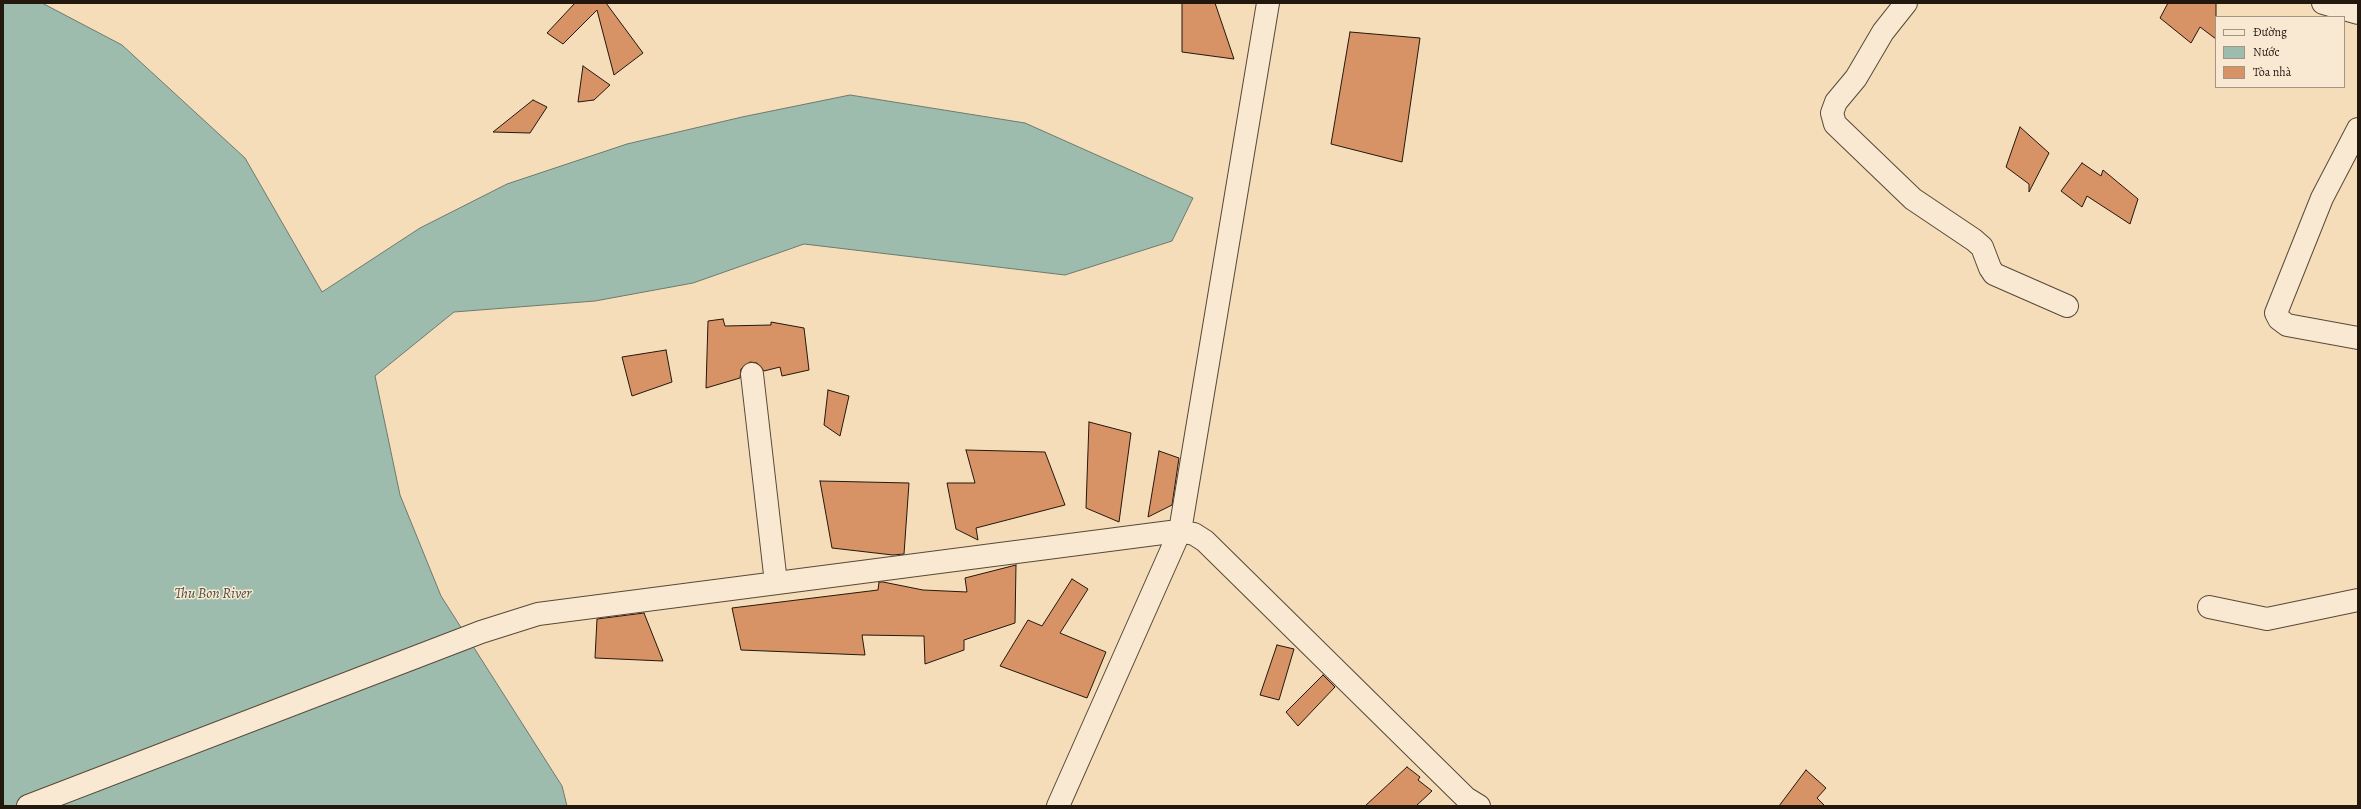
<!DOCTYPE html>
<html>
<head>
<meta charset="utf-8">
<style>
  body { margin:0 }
  #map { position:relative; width:2361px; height:809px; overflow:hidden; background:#f6ddb9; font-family:Alegreya,serif }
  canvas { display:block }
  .frame { position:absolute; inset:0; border:4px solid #22180e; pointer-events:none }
  .legend { position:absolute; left:2215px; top:16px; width:130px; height:72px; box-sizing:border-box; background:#f9e9d2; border:1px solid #a39584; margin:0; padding:5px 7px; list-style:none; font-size:12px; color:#22180e }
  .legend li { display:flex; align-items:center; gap:8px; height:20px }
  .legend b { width:20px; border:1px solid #a39584 }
</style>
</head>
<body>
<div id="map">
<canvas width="2361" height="809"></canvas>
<div class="frame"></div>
<ul class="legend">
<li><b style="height:5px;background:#f9e9d2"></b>Đường</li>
<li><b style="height:11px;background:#9dbcae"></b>Nước</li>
<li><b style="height:11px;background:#d79265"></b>Tòa nhà</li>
</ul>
</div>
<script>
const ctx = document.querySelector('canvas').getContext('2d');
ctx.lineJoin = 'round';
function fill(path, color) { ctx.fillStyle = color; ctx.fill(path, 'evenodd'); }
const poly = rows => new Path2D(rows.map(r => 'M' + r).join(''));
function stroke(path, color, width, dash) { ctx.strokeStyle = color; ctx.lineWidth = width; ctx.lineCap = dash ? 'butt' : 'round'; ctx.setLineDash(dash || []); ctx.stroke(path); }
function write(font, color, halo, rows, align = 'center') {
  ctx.font = font + ' Alegreya,serif'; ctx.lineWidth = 3; ctx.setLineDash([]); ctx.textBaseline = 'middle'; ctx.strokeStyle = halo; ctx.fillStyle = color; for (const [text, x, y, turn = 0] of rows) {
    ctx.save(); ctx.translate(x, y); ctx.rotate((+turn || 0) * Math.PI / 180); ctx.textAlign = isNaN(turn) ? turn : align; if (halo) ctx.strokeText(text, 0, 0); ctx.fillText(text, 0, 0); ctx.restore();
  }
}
const water = poly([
  [3,3,42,3,122,45,245,158,322,292,420,228,507,184,627,144,742,117,850,95,1025,123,1193,198,1172,241,1065,275,804,244,693,283,595,301,454,312,375,376,400,495,441,596,562,786,567,806,3,806,3,3]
]);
fill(water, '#9dbcae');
stroke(water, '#6c7a6e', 1);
const building = poly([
  [575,3,606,3,643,53,614,75,597,10,563,44,547,33,575,3],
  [1182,3,1215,3,1234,59,1182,52,1182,3],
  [2168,3,2216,3,2216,39,2200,27,2191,43,2160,18,2168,3],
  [1350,32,1420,38,1402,162,1331,144,1350,32],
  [583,66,610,85,594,100,578,102,583,66],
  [533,100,547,107,530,133,493,132,533,100],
  [2020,127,2049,153,2029,192,2029,184,2006,167,2020,127],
  [2082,163,2101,176,2103,170,2138,199,2130,224,2087,196,2082,207,2061,191,2082,163],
  [723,319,725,326,771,325,771,322,804,328,809,370,782,376,780,367,764,371,757,363,750,362,741,369,740,378,706,388,708,321,723,319],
  [666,350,672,382,632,396,622,357,666,350],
  [828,390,849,396,840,436,824,425,828,390],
  [1089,422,1131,433,1119,522,1086,508,1089,422],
  [966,450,1045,452,1065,505,976,528,978,540,956,529,947,483,975,483,966,450],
  [1159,451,1179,458,1172,505,1148,517,1159,451],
  [820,481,909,483,904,554,893,555,832,548,820,481],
  [1016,565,1015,623,964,640,964,650,925,664,924,636,862,635,865,655,741,650,732,608,878,590,879,582,883,582,923,590,967,592,965,578,1016,565],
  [1072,579,1088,589,1060,633,1106,652,1087,698,1000,666,1028,620,1042,626,1072,579],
  [644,613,663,661,595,658,597,619,644,613],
  [1277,645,1294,649,1279,700,1260,695,1277,645],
  [1323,675,1335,687,1298,726,1286,712,1323,675],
  [1407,767,1420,777,1418,780,1432,791,1416,806,1365,806,1407,767],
  [1806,770,1826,788,1817,798,1825,806,1779,806,1806,770]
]);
fill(building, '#d79265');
stroke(building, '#22180e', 1);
const minor = poly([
  [1906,3,1883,32,1856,78,1836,102,1832,113,1835,124,1913,199,1974,240,1982,247,1990,268,1994,274,2067,306],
  [2323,3,2358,13],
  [2358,129,2322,198,2276,313,2279,319,2287,325,2358,338],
  [752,374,776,583],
  [2209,607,2267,619,2358,600],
  [28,806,481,632,538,614,1178,531,1194,534,1205,541,1466,798,1479,806],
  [1058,806,1180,531,1268,3]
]);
stroke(minor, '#574939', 24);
stroke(minor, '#f9e9d2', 22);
write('italic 15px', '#4d5146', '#f9e9d2', [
  ["Thu Bon River",213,594]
]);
</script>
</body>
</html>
